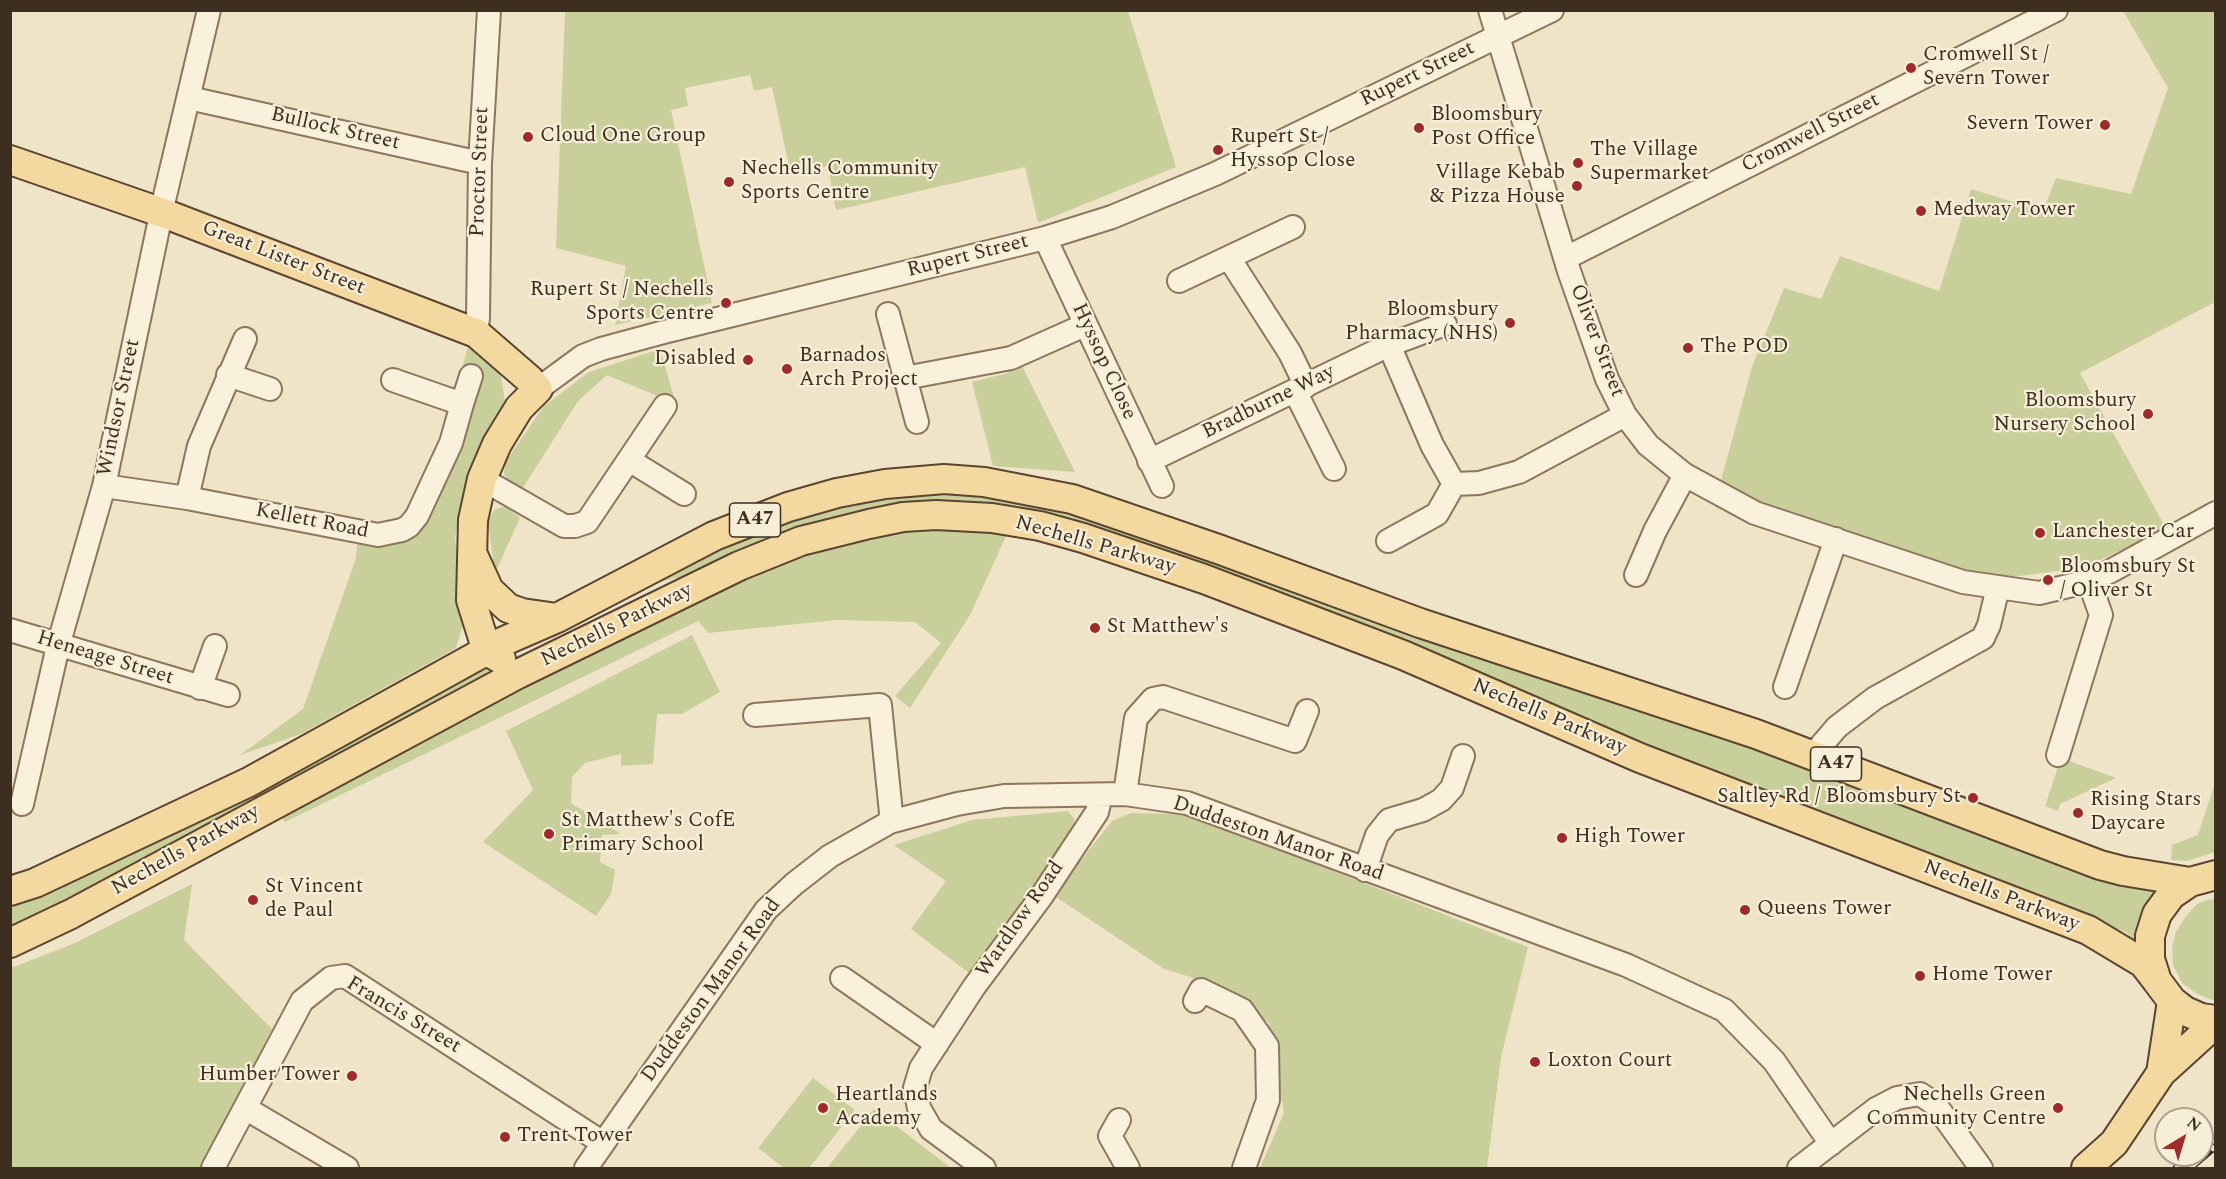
<!DOCTYPE html>
<html>
<head>
<meta charset="utf-8">
<style>
  body { margin:0 }
  #map { position:relative; width:2226px; height:1179px; overflow:hidden; background:#f0e4c8; font-family:Spectral,serif }
  canvas { display:block }
  .frame { position:absolute; inset:0; border:12px solid #3d2e20; pointer-events:none }
  .north { position:absolute; left:2154px; top:1107px; width:60px; height:60px; box-sizing:border-box; background:#f7eed8; border:2px solid #ada18e; border-radius:50%; rotate:38deg; font-size:16px; font-weight:700; line-height:24px; text-align:center; color:#3d2e20 }
  .north::after { content:''; display:block; margin:auto; width:21px; height:27px; background:#9e2a2b; clip-path:polygon(50% 0,100% 100%,50% 72%,0 100%) }
</style>
</head>
<body>
<div id="map">
<canvas width="2226" height="1179"></canvas>
<div class="frame"></div>
<div class="north">N</div>
</div>
<script>
const ctx = document.querySelector('canvas').getContext('2d');
ctx.lineJoin = 'round';
function fill(path, color) { ctx.fillStyle = color; ctx.fill(path, 'evenodd'); }
const poly = rows => new Path2D(rows.map(r => 'M' + r).join(''));
function stroke(path, color, width, dash) { ctx.strokeStyle = color; ctx.lineWidth = width; ctx.lineCap = dash ? 'butt' : 'round'; ctx.setLineDash(dash || []); ctx.stroke(path); }
function write(font, color, halo, rows, align = 'center') {
  ctx.font = font + ' Spectral,serif'; ctx.lineWidth = 4.5; ctx.setLineDash([]); ctx.textBaseline = 'middle'; ctx.strokeStyle = halo; ctx.fillStyle = color; for (const [text, x, y, turn = 0] of rows) {
    ctx.save(); ctx.translate(x, y); ctx.rotate((+turn || 0) * Math.PI / 180); ctx.textAlign = isNaN(turn) ? turn : align; if (halo) ctx.strokeText(text, 0, 0); ctx.fillText(text, 0, 0); ctx.restore();
  }
}
fill(poly([
  [565,11,1128,11,1176,167,1038,223,1025,167,836,210,828,166,791,175,772,87,754,91,750,75,685,88,688,106,671,110,712,303,615,325,626,266,556,248],
  [2123,11,2215,11,2215,302,2080,373,2167,530,2082,568,1994,579,1966,574,1759,504,1720,484,1752,367,1784,288,1821,299,1840,256,1939,291,1971,189,2043,211,2056,178,2131,194,2168,88],
  [468,346,501,375,505,402,472,464,455,537,463,625,456,648,301,734,240,755,303,709,356,558,357,544,395,544,420,530,475,405,481,375,462,369],
  [660,349,676,404,607,375,578,401,521,491,510,484,504,474,505,462,544,406,589,372],
  [1020,362,1075,472,993,466,972,382,1008,373,1006,365],
  [960,489,1031,500,1792,759,2108,878,2159,892,2149,903,2139,922,2136,942,2126,932,986,508,715,568,645,586,758,529,855,499],
  [505,506,520,518,495,573,488,522,494,510],
  [959,527,1007,534,970,615,910,708,895,696,941,643,915,622,837,620,708,633,698,621,285,822,279,815,724,584,777,563,876,533],
  [692,635,720,692,682,714,657,714,653,764,621,766,621,754,585,763,572,777,571,803,621,834,602,835,600,862,615,870,611,894,596,916,483,842,533,790,506,731],
  [480,668,489,671,493,679,11,930,11,901,35,894,99,870],
  [2061,758,2116,778,2060,804,2058,811,2045,806],
  [2215,783,2215,852,2187,861,2171,860,2172,845,2198,835],
  [1068,811,1075,820,1063,850,969,973,911,929,946,881,894,845,972,820],
  [1131,813,1187,814,1528,947,1501,1057,1487,1168,1260,1168,1284,1113,1269,1023,1220,986,1164,969,1053,895,1112,821],
  [192,884,184,940,272,1029,234,1103,204,1168,11,1168,11,968,75,943],
  [2215,899,2216,899,2215,1001,2197,994,2182,983,2173,965,2172,947,2176,932,2186,916,2197,904,2207,900],
  [813,1078,855,1110,809,1168,784,1168,758,1148],
  [874,1109,951,1168,827,1168]
]), '#c9cf9b');
const minor = poly([
  [1490,10,1569,271,1607,379,1625,415,1648,445,1685,475,1755,513,1963,582,2039,593,2089,581,2109,572,2216,513],
  [189,98,480,163],
  [1045,238,1162,486],
  [1229,258,1290,353,1306,386],
  [1566,258,2056,10],
  [1179,281,1293,227],
  [888,314,917,422],
  [476,333,478,318,480,163,489,10],
  [1389,345,1445,324],
  [228,375,270,389],
  [905,378,1011,358,1085,325],
  [538,389,583,356,601,349,664,332,1045,238,1112,217,1215,174,1552,10],
  [1295,391,1334,469],
  [462,404,471,376],
  [629,460,684,494],
  [1149,461,1389,345,1432,445,1454,484],
  [482,479,564,526,575,526,587,522,665,406],
  [1454,484,1479,483,1519,472,1625,415],
  [104,486,187,498,378,535,402,530,409,526,417,516,451,443,462,404,393,380],
  [187,498,199,446,245,339],
  [1388,541,1437,514,1454,484],
  [1636,575,1655,531,1685,475],
  [10,630,228,695],
  [1785,687,1836,539],
  [200,688,215,646],
  [755,715,880,705,891,813,890,822],
  [2058,755,2101,615,2089,581],
  [1817,757,1819,748,1837,727,1875,698,1983,638,1989,625,1998,587],
  [1125,794,1136,718,1153,699,1163,697,1295,741,1307,711],
  [22,804,58,646,104,486,164,200,209,10],
  [1365,870,1377,835,1389,820,1423,810,1441,800,1452,788,1463,756],
  [842,978,937,1044],
  [1195,1001,1201,990,1242,1010,1267,1046,1268,1100,1244,1168],
  [245,1108,347,1168],
  [1119,1120,1110,1136,1128,1168],
  [213,1168,302,1001,331,978,345,976,603,1143],
  [586,1168,766,910,794,884,830,856,890,822,957,804,1004,796,1125,794,1187,803,1626,965,1724,1010,1774,1061,1831,1144],
  [984,1168,931,1129,919,1108,915,1088,921,1068,974,987,1041,897,1097,812,1101,795],
  [1799,1168,1876,1109,1897,1098,1920,1094,1935,1104,1981,1168]
]);
const major = poly([
  [10,160,163,213,476,333,529,379,538,389,519,408,497,444,482,479,473,520,471,600,487,651,501,659],
  [474,557,489,590,508,608,522,613,557,618],
  [2216,875,2190,882,2171,895,2157,914,2150,936,2150,959,2157,981,2172,1001,2185,1011,2201,1018,2216,1020],
  [10,891,35,883,249,782,502,642,557,618,714,536,788,507,837,493,885,484,944,479,984,482,1072,499,1218,549,1420,623,1756,734,2100,865,2123,871,2190,882],
  [10,943,71,914,518,674,739,566,801,541,869,524,903,517,936,515,992,518,1040,526,1083,538,1204,579,1403,655,1640,758,2088,930,2143,963,2157,981],
  [2161,1073,2172,1001],
  [2086,1168,2114,1143,2161,1073,2216,1023]
]);
stroke(minor, '#8d765c', 26);
stroke(major, '#5b4430', 32);
stroke(minor, '#faf1dc', 22);
stroke(major, '#f3d9a0', 28);
const rail = poly([
  [2176,1168,2192,1155],
  [2190,1168,2216,1146]
]);
stroke(rail, '#3d2e20', 7);
stroke(rail, '#f7eed8', 4.5, [14]);
for (const [x, y, r, color] of [
  [1911,68,6,"#9e2a2b"],
  [2105,125,6,"#9e2a2b"],
  [1419,128,6,"#9e2a2b"],
  [528,137,6,"#9e2a2b"],
  [1218,150,6,"#9e2a2b"],
  [1578,163,6,"#9e2a2b"],
  [729,182,6,"#9e2a2b"],
  [1577,186,6,"#9e2a2b"],
  [1921,211,6,"#9e2a2b"],
  [726,303,6,"#9e2a2b"],
  [1510,323,6,"#9e2a2b"],
  [1688,348,6,"#9e2a2b"],
  [748,360,6,"#9e2a2b"],
  [787,369,6,"#9e2a2b"],
  [2148,414,6,"#9e2a2b"],
  [2040,533,6,"#9e2a2b"],
  [2048,580,6,"#9e2a2b"],
  [1095,628,6,"#9e2a2b"],
  [1973,798,6,"#9e2a2b"],
  [2078,813,6,"#9e2a2b"],
  [549,834,6,"#9e2a2b"],
  [1562,838,6,"#9e2a2b"],
  [253,900,6,"#9e2a2b"],
  [1745,910,6,"#9e2a2b"],
  [1920,976,6,"#9e2a2b"],
  [1535,1062,6,"#9e2a2b"],
  [352,1076,6,"#9e2a2b"],
  [823,1108,6,"#9e2a2b"],
  [2058,1108,6,"#9e2a2b"],
  [505,1137,6,"#9e2a2b"]
]) { const dot = new Path2D(); dot.arc(x, y, r, 0, 2 * Math.PI); ctx.fillStyle = color; ctx.fill(dot); stroke(dot, '#f7eed8', 2); }
for (const [x, y, w] of [
  [755,520,51],
  [1836,764,51]
]) { const box = new Path2D(); box.roundRect(x - w / 2, y - 17, w, 34, 4.5); ctx.fillStyle = '#f7eed8'; ctx.fill(box); stroke(box, '#3d2e20', 1.5); }
write('bold 20px', '#3d2e20', null, [
  ["A47",755,520],
  ["A47",1836,764]
]);
write('21px', '#3d2e20', '#f7eed8', [
  ["Cromwell St /",1923,56],
  ["Severn Tower",1923,80],
  ["Bloomsbury",1431,116],
  ["Post Office",1431,140],
  ["Severn Tower",2093,125,"right"],
  ["Cloud One Group",540,137],
  ["Rupert St /",1230,138],
  ["Hyssop Close",1230,162],
  ["The Village",1590,151],
  ["Supermarket",1590,175],
  ["Nechells Community",741,170],
  ["Sports Centre",741,194],
  ["Village Kebab",1565,174,"right"],
  ["& Pizza House",1565,198,"right"],
  ["Medway Tower",1933,211],
  ["Rupert St / Nechells",714,291,"right"],
  ["Sports Centre",714,315,"right"],
  ["Bloomsbury",1498,311,"right"],
  ["Pharmacy (NHS)",1498,335,"right"],
  ["The POD",1700,348],
  ["Barnados",799,357],
  ["Arch Project",799,381],
  ["Disabled",736,360,"right"],
  ["Bloomsbury",2136,402,"right"],
  ["Nursery School",2136,426,"right"],
  ["Lanchester Car",2052,533],
  ["Bloomsbury St",2060,568],
  ["/ Oliver St",2060,592],
  ["St Matthew's",1107,628],
  ["Saltley Rd / Bloomsbury St",1961,798,"right"],
  ["Rising Stars",2090,801],
  ["Daycare",2090,825],
  ["St Matthew's CofE",561,822],
  ["Primary School",561,846],
  ["High Tower",1574,838],
  ["St Vincent",265,888],
  ["de Paul",265,912],
  ["Queens Tower",1757,910],
  ["Home Tower",1932,976],
  ["Loxton Court",1547,1062],
  ["Humber Tower",340,1076,"right"],
  ["Heartlands",835,1096],
  ["Academy",835,1120],
  ["Nechells Green",2046,1096,"right"],
  ["Community Centre",2046,1120,"right"],
  ["Trent Tower",517,1137]
], 'left');
write('21px', '#3d2e20', '#f7eed8', [
  ["Rupert Street",1418,75,-26],
  ["Bullock Street",335,130,13],
  ["Cromwell Street",1811,134,-27],
  ["Proctor Street",481,172,-88],
  ["Rupert Street",968,257,-14],
  ["Great Lister Street",283,259,21],
  ["Oliver Street",1596,341,69],
  ["Hyssop Close",1103,362,65],
  ["Bradburne Way",1269,403,-26],
  ["Windsor Street",120,408,-78],
  ["Kellett Road",312,522,11],
  ["Nechells Parkway",1095,546,16],
  ["Nechells Parkway",617,626,-26],
  ["Heneage Street",105,659,17],
  ["Nechells Parkway",1549,718,23],
  ["Duddeston Manor Road",1278,840,19],
  ["Nechells Parkway",186,851,-29],
  ["Nechells Parkway",2001,897,21],
  ["Wardlow Road",1021,920,-55],
  ["Duddeston Manor Road",712,991,-54],
  ["Francis Street",403,1016,31]
]);
</script>
</body>
</html>
